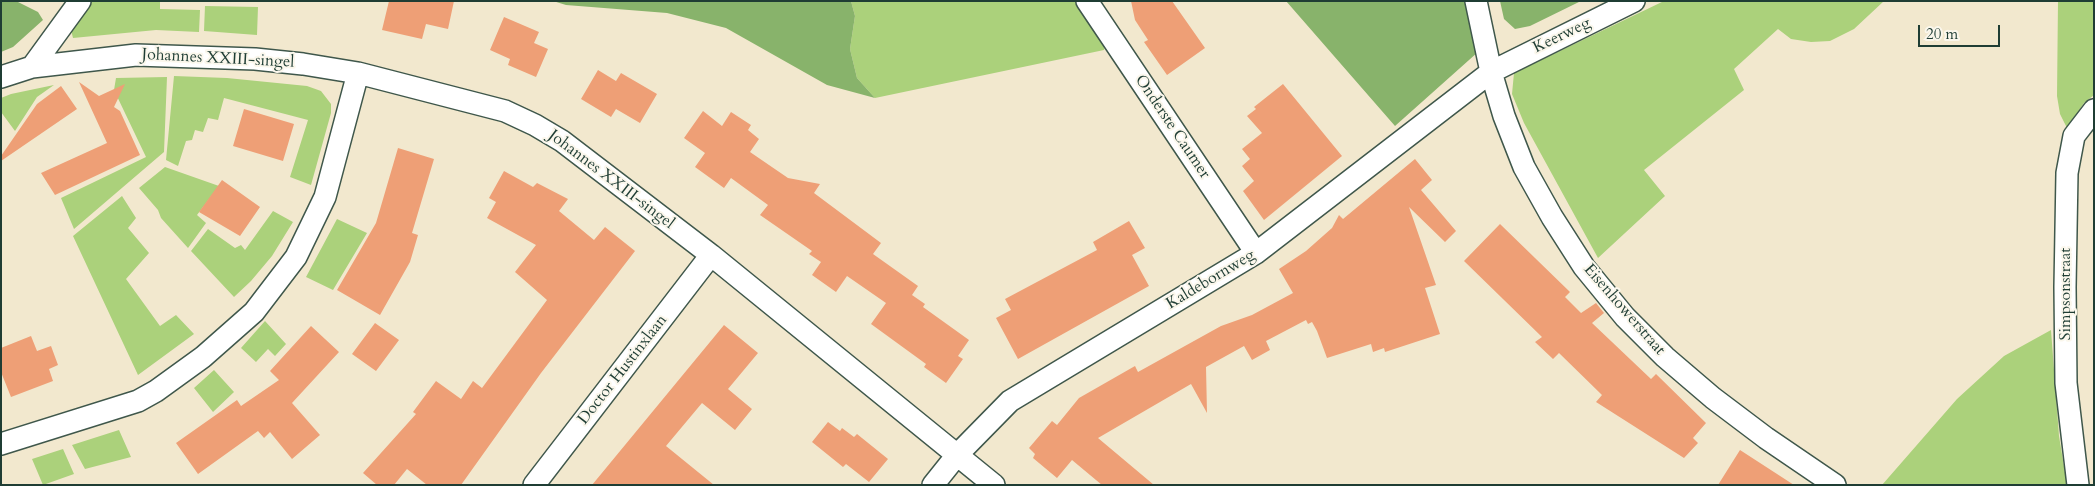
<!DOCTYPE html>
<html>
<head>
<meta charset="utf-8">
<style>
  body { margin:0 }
  #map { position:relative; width:2095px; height:486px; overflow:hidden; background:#f2e8ce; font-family:Cardo,serif }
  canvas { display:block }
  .frame { position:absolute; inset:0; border:2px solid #1f3d34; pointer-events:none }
  .scale { position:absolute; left:1918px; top:25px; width:82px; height:22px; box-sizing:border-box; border:2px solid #1f3d34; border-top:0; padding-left:6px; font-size:15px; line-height:18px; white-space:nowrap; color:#1f3d34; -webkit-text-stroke:4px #fbf7ec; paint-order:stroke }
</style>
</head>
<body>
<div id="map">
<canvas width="2095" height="486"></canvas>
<div class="frame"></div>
<div class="scale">20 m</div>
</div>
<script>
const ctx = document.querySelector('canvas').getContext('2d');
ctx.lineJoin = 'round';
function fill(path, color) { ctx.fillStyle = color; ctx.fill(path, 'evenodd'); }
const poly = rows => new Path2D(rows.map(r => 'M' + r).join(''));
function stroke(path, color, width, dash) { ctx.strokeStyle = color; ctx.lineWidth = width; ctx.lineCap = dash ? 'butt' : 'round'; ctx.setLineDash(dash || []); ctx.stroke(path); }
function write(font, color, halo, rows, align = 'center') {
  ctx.font = font + ' Cardo,serif'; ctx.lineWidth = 4; ctx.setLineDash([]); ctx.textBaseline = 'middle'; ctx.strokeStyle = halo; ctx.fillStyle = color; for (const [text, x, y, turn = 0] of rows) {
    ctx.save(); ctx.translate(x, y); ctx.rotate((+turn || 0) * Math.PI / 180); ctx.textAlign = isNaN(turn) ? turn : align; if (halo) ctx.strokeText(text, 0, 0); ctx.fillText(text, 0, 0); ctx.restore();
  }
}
fill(poly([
  [90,1,160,1,160,9,200,10,199,32,156,30,73,38,71,30],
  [851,1,1077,1,1106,40,1104,50,875,98,857,78,850,49,855,16],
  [1664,1,1884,1,1854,29,1830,41,1811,42,1791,39,1778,29,1734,69,1744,90,1644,170,1665,196,1598,258,1524,123,1512,94,1514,73],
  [2058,1,2094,1,2094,95,2084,103,2067,128,2060,114,2057,96],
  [205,6,258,7,257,35,204,31],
  [174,76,227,78,307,86,321,91,331,104,331,113,311,185,290,177,308,120,224,98,218,120,208,118,203,132,195,130,192,140,186,141,178,166,166,160],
  [167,77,164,152,74,229,61,198,146,157,114,90,116,78],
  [54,85,37,97,15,131,1,112,1,98,11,94],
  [165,167,219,186,197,215,206,223,188,248,161,218,158,210,139,188],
  [122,196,136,218,128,228,149,253,126,279,160,326,176,315,194,334,138,375,73,236],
  [273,211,293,222,272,256,251,281,234,297,191,251,208,229,235,248,241,245,245,250],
  [337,219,367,233,333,290,306,277],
  [265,321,286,344,275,356,268,349,256,362,241,348],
  [2051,330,2059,436,2067,485,1882,485,1957,399,2004,356],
  [214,370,234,392,213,412,194,388],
  [119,430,131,457,85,469,72,445],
  [63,449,74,474,43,485,32,459]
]), '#abd17b');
fill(poly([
  [1,1,16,1,38,12,43,20,13,47,1,52],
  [553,1,851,1,855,16,850,49,857,78,875,98,827,85,726,28,667,13,566,5],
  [1286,1,1467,1,1478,52,1395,126],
  [1500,1,1581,1,1530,26,1515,29,1504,19]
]), '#88b36b');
fill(poly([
  [389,1,454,1,448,29,426,24,422,39,382,30],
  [1131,1,1172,1,1205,48,1167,75,1144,42,1148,40,1135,20],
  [504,17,539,32,534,43,548,49,536,77,508,65,510,59,490,50],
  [598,70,616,81,621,73,657,94,640,123,616,109,611,117,581,99],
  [79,82,99,96,125,84,114,107,120,111,140,155,55,195,41,173,107,143],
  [1283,84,1342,156,1264,220,1243,191,1254,181,1242,166,1250,159,1242,149,1262,133,1247,116,1256,109,1254,107],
  [61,86,77,109,1,161,1,156,37,104],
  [244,109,294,124,283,161,233,146],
  [703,111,722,126,731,112,751,125,748,130,759,139,750,152,788,178,820,184,814,193,881,243,873,254,918,286,912,295,925,304,923,307,969,340,958,356,963,359,946,383,924,367,926,364,871,324,886,303,847,276,836,292,812,275,821,262,809,254,812,251,760,215,768,205,731,178,724,188,695,167,705,153,684,138],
  [398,148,434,159,412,233,418,235,410,262,380,315,337,290,376,223],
  [1415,159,1432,180,1421,190,1456,231,1445,242,1409,207,1436,285,1425,288,1440,334,1385,352,1384,348,1373,352,1371,344,1327,358,1317,331,1312,322,1308,324,1306,320,1266,341,1270,350,1252,360,1244,346,1206,367,1207,413,1191,384,1098,438,1154,485,1102,485,1072,460,1057,478,1033,458,1035,454,1029,448,1052,421,1057,425,1079,398,1135,366,1138,372,1221,326,1252,315,1293,293,1279,269,1306,251,1332,228,1339,215,1343,219],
  [504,171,533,187,537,183,568,199,559,211,594,240,605,227,635,251,541,373,461,485,427,485,407,469,394,485,377,485,363,473,416,414,413,412,436,381,461,399,473,381,482,388,547,300,515,272,536,245,487,218,496,202,489,198],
  [222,180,260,207,240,236,199,212],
  [1129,221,1145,248,1132,255,1149,286,1018,359,996,318,1011,310,1005,299,1097,250,1093,242],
  [1500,224,1570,292,1565,297,1581,313,1596,303,1604,313,1592,323,1651,379,1656,374,1706,423,1693,438,1698,443,1684,458,1596,402,1602,395,1559,353,1553,359,1535,342,1542,337,1464,261],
  [375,323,399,340,376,371,352,354],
  [724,325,758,353,728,389,752,409,735,430,702,403,666,446,714,485,592,485],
  [311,326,339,352,292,403,320,435,292,459,270,432,264,438,258,431,198,474,176,443,237,400,241,406,279,380,270,371],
  [31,336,37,351,51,346,58,365,49,369,53,381,11,397,1,372,1,348],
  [828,422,840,431,842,428,854,437,857,434,888,459,869,482,846,464,843,467,812,442],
  [1740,450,1794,485,1718,485]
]), '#ee9f76');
const street = poly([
  [1087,1,1256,253],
  [1476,1,1491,72,1504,116,1524,167,1552,217,1584,267,1625,317,1665,357,1713,398,1766,438,1835,485],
  [32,67,80,1],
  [1,77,32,67,136,55,255,59,303,64,358,73,505,111,535,125,562,141,711,255,994,485],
  [1,444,138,401,156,391,203,357,254,312,296,257,325,197,358,73],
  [534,485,711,255],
  [933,485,957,455,1010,401,1256,253,1491,72,1634,1],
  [2078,485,2066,383,2065,287,2067,173,2074,136,2094,110]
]);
stroke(street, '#3f574b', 24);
stroke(street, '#fff', 21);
write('16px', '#1f3d34', '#fbf7ec', [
  ["Keerweg",1562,36,-26],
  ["Johannes XXIII-singel",218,59,3],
  ["Onderste Caumer",1172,127,56],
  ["Johannes XXIII-singel",611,180,37],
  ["Kaldebornweg",1211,280,-31],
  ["Simpsonstraat",2066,294,-90],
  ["Eisenhowerstraat",1624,310,49],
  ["Doctor Hustinxlaan",623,370,-52]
]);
</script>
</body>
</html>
